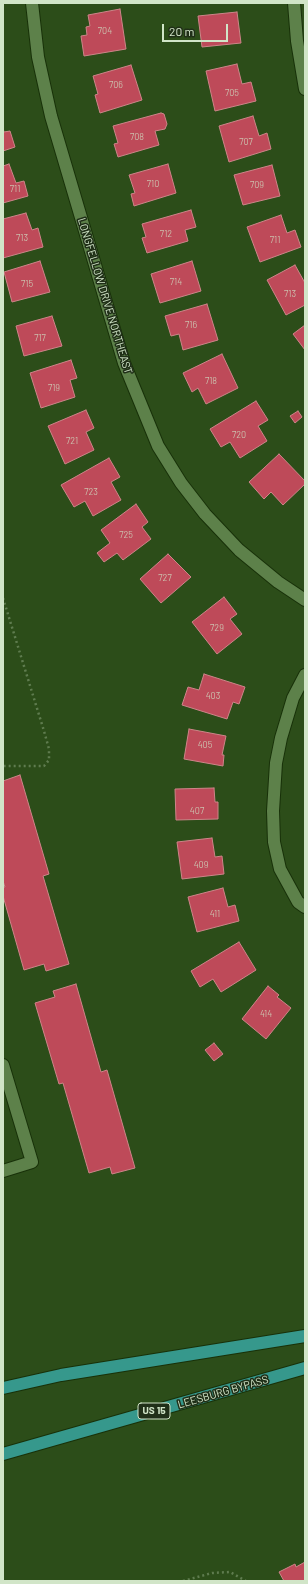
<!DOCTYPE html>
<html>
<head>
<meta charset="utf-8">
<style>
  body { margin:0 }
  #map { position:relative; width:308px; height:1584px; overflow:hidden; background:#2c4d19; font-family:Barlow,sans-serif }
  canvas { display:block }
  .frame { position:absolute; inset:0; border:4px solid #d1e5c8; pointer-events:none }
  .scale { position:absolute; left:162px; top:24px; width:66px; height:18px; box-sizing:border-box; border:2px solid #d1e5c8; border-top:0; padding-left:5px; font-size:12px; line-height:14px; white-space:nowrap; color:#d1e5c8; -webkit-text-stroke:3px #202f18; paint-order:stroke }
</style>
</head>
<body>
<div id="map">
<canvas width="308" height="1584"></canvas>
<div class="frame"></div>
<div class="scale">20 m</div>
</div>
<script>
const ctx = document.querySelector('canvas').getContext('2d');
ctx.lineJoin = 'round';
function fill(path, color) { ctx.fillStyle = color; ctx.fill(path, 'evenodd'); }
const poly = rows => new Path2D(rows.map(r => 'M' + r).join(''));
function stroke(path, color, width, dash) { ctx.strokeStyle = color; ctx.lineWidth = width; ctx.lineCap = dash ? 'butt' : 'round'; ctx.setLineDash(dash || []); ctx.stroke(path); }
function write(font, color, halo, rows, align = 'center') {
  ctx.font = font + ' Barlow,sans-serif'; ctx.lineWidth = 3; ctx.setLineDash([]); ctx.textBaseline = 'middle'; ctx.strokeStyle = halo; ctx.fillStyle = color; for (const [text, x, y, turn = 0] of rows) {
    ctx.save(); ctx.translate(x, y); ctx.rotate((+turn || 0) * Math.PI / 180); ctx.textAlign = isNaN(turn) ? turn : align; if (halo) ctx.strokeText(text, 0, 0); ctx.fillText(text, 0, 0); ctx.restore();
  }
}
const building = poly([
  [120,9,126,49,84,56,81,36,87,35,86,27,90,26,88,15,120,9],
  [237,12,241,43,202,47,198,16,237,12],
  [237,64,242,84,251,82,256,101,215,111,206,71,237,64],
  [131,65,142,100,100,113,95,95,98,94,93,76,131,65],
  [161,113,164,114,167,124,165,129,155,131,159,145,118,157,114,144,118,143,113,126,161,113],
  [253,116,259,136,267,133,271,149,229,162,219,126,253,116],
  [3,128,4,132,10,131,15,147,3,151,3,128],
  [9,164,16,183,24,181,28,196,3,203,3,166,9,164],
  [168,164,176,193,134,206,131,194,135,193,129,175,168,164],
  [272,165,280,196,243,205,234,175,272,165],
  [191,210,196,227,185,230,188,241,147,253,142,238,146,237,142,224,191,210],
  [26,213,32,230,38,228,43,247,3,258,3,219,26,213],
  [281,215,287,233,295,230,301,247,260,262,247,227,281,215],
  [40,261,50,292,12,302,4,272,40,261],
  [192,261,201,291,160,303,151,274,192,261],
  [295,265,305,283,305,305,286,315,267,280,295,265],
  [207,304,218,340,183,350,179,334,171,336,165,316,207,304],
  [52,316,62,346,24,356,16,326,52,316],
  [305,325,305,350,293,334,305,325],
  [222,354,238,388,206,404,198,388,192,392,183,373,222,354],
  [71,360,77,378,70,380,75,397,41,408,30,373,71,360],
  [256,401,268,420,258,426,267,441,240,458,230,442,221,447,210,429,256,401],
  [86,410,94,428,86,432,94,450,65,464,48,426,86,410],
  [298,411,302,417,295,423,290,416,298,411],
  [279,454,305,481,305,484,283,505,271,492,264,499,249,482,279,454],
  [109,458,120,477,111,482,121,500,93,516,85,501,74,507,61,485,109,458],
  [136,504,148,522,142,527,151,539,123,560,117,553,104,562,97,553,110,543,101,530,136,504],
  [168,554,191,577,161,603,140,579,168,554],
  [224,597,237,614,230,619,242,634,217,654,192,622,224,597],
  [204,674,245,687,239,704,233,702,227,719,182,705,188,687,199,690,204,674],
  [189,729,226,736,222,755,224,755,223,766,184,759,189,729],
  [20,775,49,874,43,876,69,964,46,971,44,964,24,970,3,896,3,887,5,887,3,881,3,781,20,775],
  [214,788,215,802,218,802,218,819,176,820,175,789,214,788],
  [212,838,215,857,222,856,224,874,182,879,177,842,212,838],
  [223,888,228,907,235,905,239,921,197,932,188,897,223,888],
  [239,942,256,970,221,992,213,979,200,987,191,971,239,942],
  [76,984,101,1072,107,1070,135,1168,112,1174,110,1167,89,1173,63,1083,59,1084,35,1003,55,997,53,991,76,984],
  [268,986,279,995,277,997,291,1008,266,1039,242,1019,268,986],
  [214,1043,223,1054,214,1061,205,1050,214,1043],
  [305,1562,305,1581,284,1581,279,1572,295,1564,296,1567,305,1562]
]);
fill(building, '#be4a59');
stroke(building, '#cd8589', 1);
const service = poly([
  [3,1065,32,1162,3,1171]
]);
const minor = poly([
  [32,3,38,57,51,116,124,363,158,446,181,483,205,514,239,550,278,582,305,600],
  [294,3,297,41,305,89],
  [305,675,293,698,281,738,276,763,273,811,274,842,280,869,298,902,305,907]
]);
const trunk = poly([
  [3,1388,61,1375,305,1336],
  [3,1454,305,1368]
]);
stroke(service, '#183109', 14);
stroke(minor, '#183109', 14);
stroke(trunk, '#183109', 14);
stroke(poly([
  [3,598,44,731,49,749,49,760,44,766,3,766],
  [183,1581,212,1573,230,1572,246,1581]
]), '#5f7c4f', 2.5, [2, 3]);
stroke(service, '#5d814a', 12);
stroke(minor, '#5d814a', 12);
stroke(trunk, '#36988c', 12);
write('9px', '#ccbeac', null, [
  ["704",105,31],
  ["706",116,85],
  ["705",232,93],
  ["708",137,137],
  ["707",246,142],
  ["710",153,184],
  ["709",257,185],
  ["711",15,189],
  ["712",166,234],
  ["713",22,238],
  ["711",275,240],
  ["714",176,282],
  ["715",27,284],
  ["713",290,294],
  ["716",191,325],
  ["717",40,338],
  ["718",211,381],
  ["719",54,388],
  ["720",239,435],
  ["721",72,441],
  ["723",91,492],
  ["725",126,535],
  ["727",165,578],
  ["729",217,628],
  ["403",213,696],
  ["405",205,745],
  ["407",197,811],
  ["409",201,865],
  ["411",215,914],
  ["414",266,1014]
]);
for (const [x, y, w] of [
  [154,1411,32]
]) { const box = new Path2D(); box.roundRect(x - w / 2, y - 8, w, 16, 3); ctx.fillStyle = '#202f18'; ctx.fill(box); stroke(box, '#d1e5c8', 1); }
write('bold 10px', '#d1e5c8', null, [
  ["US 15",154,1411]
]);
write('11px', '#d1e5c8', '#202f18', [
  ["LONGFELLOW DRIVE NORTHEAST",105,296,73],
  ["LEESBURG BYPASS",223,1392,-16]
]);
</script>
</body>
</html>
